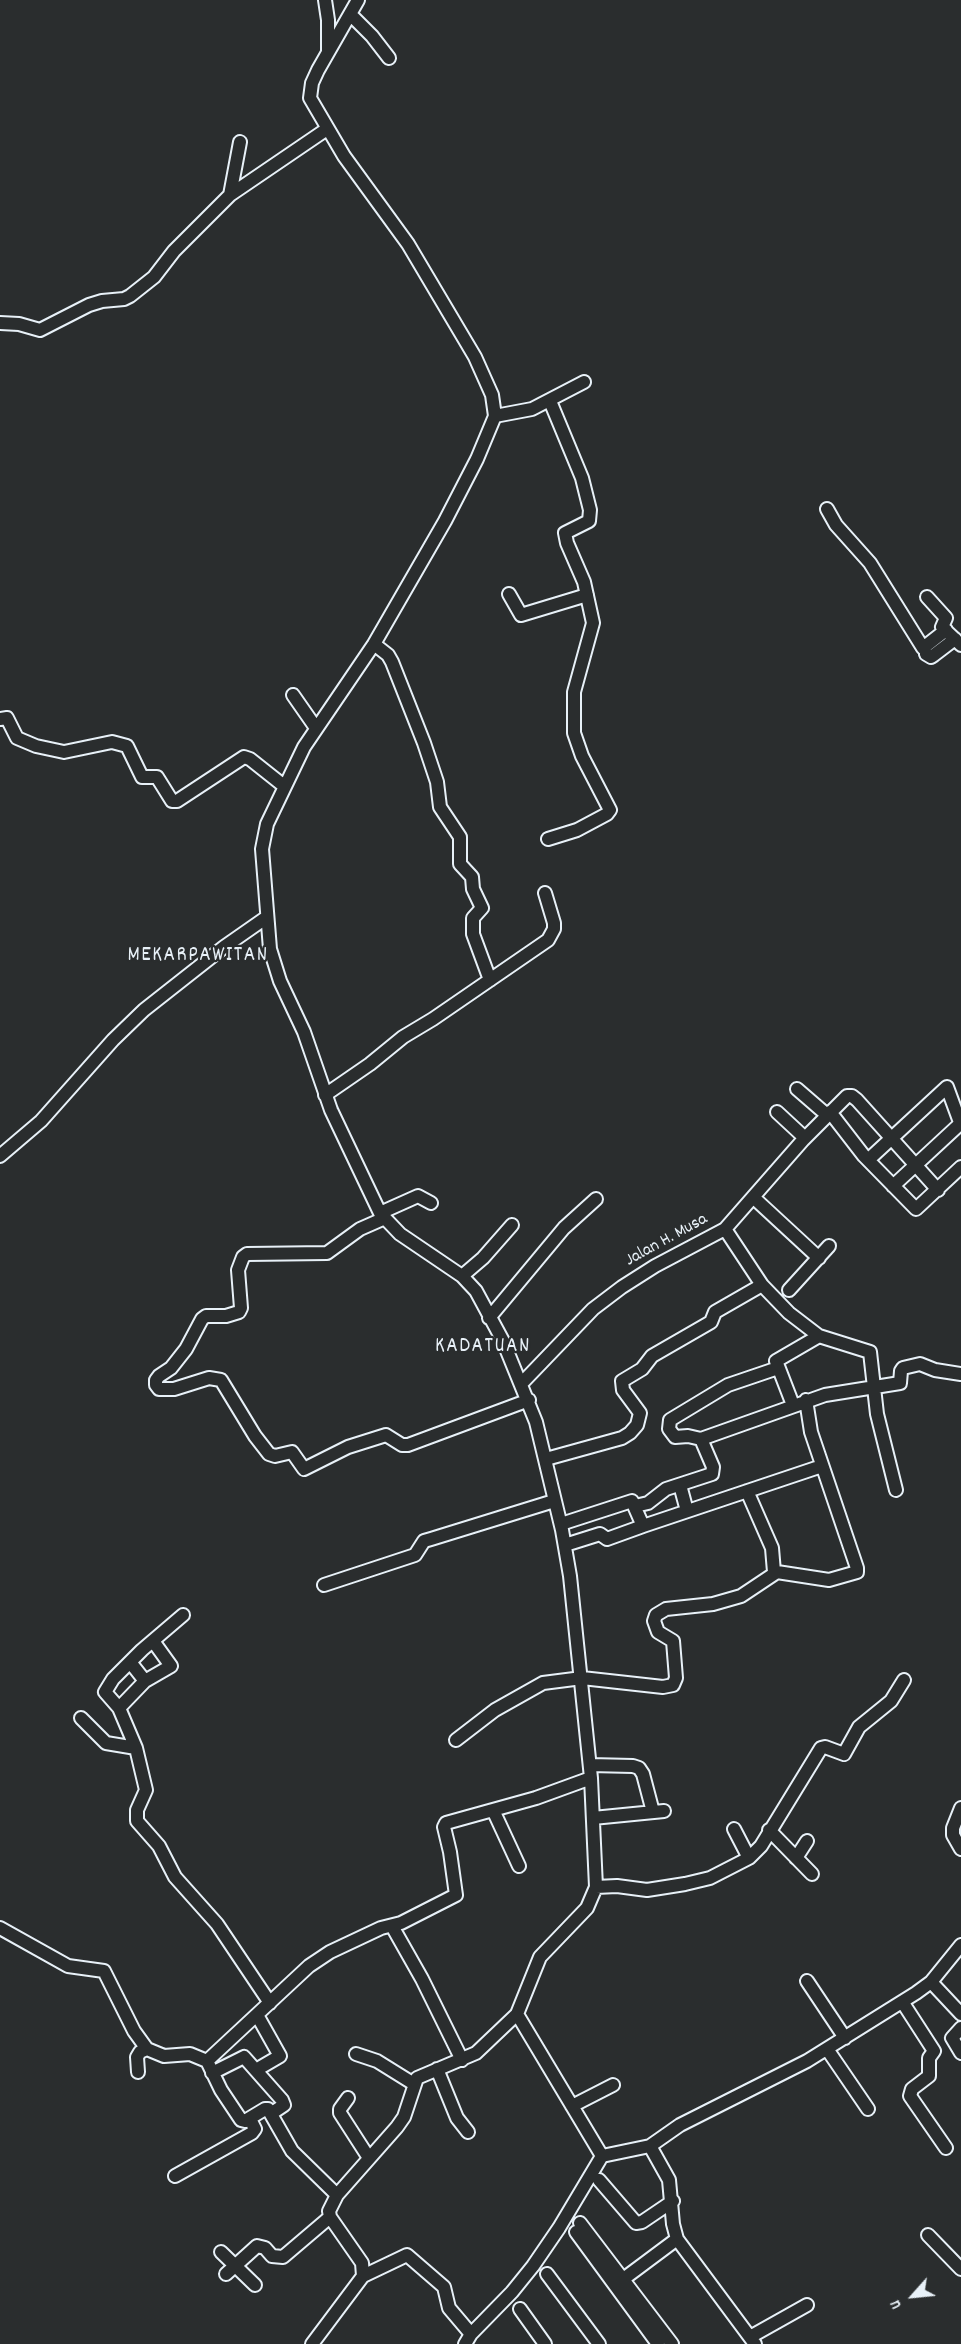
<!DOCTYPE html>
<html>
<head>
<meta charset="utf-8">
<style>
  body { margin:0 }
  #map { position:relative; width:961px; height:2344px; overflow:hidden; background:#2a2d2e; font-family:Dekko,sans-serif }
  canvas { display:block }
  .north { position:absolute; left:883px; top:2266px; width:60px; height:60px; -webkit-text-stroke:4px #2a2d2e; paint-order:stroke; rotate:243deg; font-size:16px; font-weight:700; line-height:24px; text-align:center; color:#e8f1f8 }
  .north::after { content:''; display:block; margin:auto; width:21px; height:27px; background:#e8f1f8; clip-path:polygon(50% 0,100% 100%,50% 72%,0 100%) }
</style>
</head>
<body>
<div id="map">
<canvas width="961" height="2344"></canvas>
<div class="north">U</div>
</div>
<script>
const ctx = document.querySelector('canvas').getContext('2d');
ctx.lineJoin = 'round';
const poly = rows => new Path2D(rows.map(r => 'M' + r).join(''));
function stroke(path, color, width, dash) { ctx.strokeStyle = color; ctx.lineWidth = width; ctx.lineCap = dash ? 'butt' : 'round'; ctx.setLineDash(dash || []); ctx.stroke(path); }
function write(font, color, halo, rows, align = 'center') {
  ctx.font = font + ' Dekko,sans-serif'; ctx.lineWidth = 4.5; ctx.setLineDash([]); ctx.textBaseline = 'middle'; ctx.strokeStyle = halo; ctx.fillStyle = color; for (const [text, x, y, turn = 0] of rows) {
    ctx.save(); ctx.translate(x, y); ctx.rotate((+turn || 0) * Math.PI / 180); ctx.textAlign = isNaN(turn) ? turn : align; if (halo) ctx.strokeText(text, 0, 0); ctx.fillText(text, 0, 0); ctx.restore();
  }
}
const minor = poly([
  [325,0,328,20,328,51],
  [350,14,372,36,389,58],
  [230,195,240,142],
  [0,323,19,324,40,330,89,305,102,301,124,299,130,296,154,277,174,251,230,195,327,129],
  [495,416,532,409,584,382],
  [827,509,836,525,870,563,923,648,946,630],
  [509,594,521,615,587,595],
  [927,597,946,618,942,627,961,645],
  [374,644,388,655,392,662,424,743,437,782,440,807,460,837,460,864,472,877,473,889,482,908,473,918,473,934,490,980],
  [926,654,931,657,934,655,955,639],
  [293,695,316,728],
  [0,719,7,718,17,738,36,746,64,752,112,742,127,746,142,777,157,777,172,801,177,801,244,757,250,759,284,786],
  [548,839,577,830,607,814,610,810,582,756,574,733,574,692,593,623,584,582,567,543,565,533,589,521,590,510,582,478,550,401],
  [797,1089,827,1115],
  [325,1095,370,1064,403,1037,433,1019,548,940,554,929,554,923,545,893],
  [777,1112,805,1138],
  [830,1112,864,1156,916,1209,961,1167],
  [0,1156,41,1121,113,1040,144,1010,224,947,267,917],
  [868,1160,947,1087,961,1125],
  [893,1186,961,1123],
  [753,1197,819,1258],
  [380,1213,418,1196,431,1203],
  [385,1218,360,1229,327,1253,247,1254,243,1257,238,1270,241,1308,239,1312,226,1316,206,1316,202,1319,186,1349,171,1368,159,1376,156,1380,156,1385,159,1389,174,1389,209,1378,221,1380,255,1436,269,1454,275,1456,292,1452,304,1469,348,1447,386,1435,402,1445,408,1445,529,1400],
  [725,1229,762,1285,789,1313,819,1336,870,1352,877,1414,896,1490],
  [462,1276,483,1258,512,1225],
  [789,1290,829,1246],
  [489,1318,564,1228,596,1199],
  [521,1384,593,1309,622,1287,655,1266,725,1229,803,1140,847,1096,852,1096,857,1100,938,1190],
  [793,1405,776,1361,819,1336],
  [701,1439,688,1436,675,1437,669,1429,670,1420,728,1385,778,1368],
  [546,1459,622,1438,630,1433,637,1425,640,1413,623,1390,622,1381,642,1369,652,1356,711,1322,715,1312,762,1285],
  [680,1485,687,1511],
  [747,1491,772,1548,774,1572],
  [635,1506,648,1503,666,1489,712,1474,713,1467,701,1439,825,1395,900,1383,901,1371,903,1368,920,1364,935,1370,961,1374],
  [561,1524,632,1501,643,1526,822,1466],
  [565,1545,600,1534,607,1539,643,1526],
  [324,1585,415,1555,424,1541,431,1539,554,1501],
  [183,1615,142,1650,113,1679,105,1692,119,1708,136,1748,146,1790,137,1810,137,1821,159,1846,175,1877,217,1924,270,2003],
  [130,1662,145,1681],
  [119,1708,145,1681,171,1666,153,1641],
  [81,1718,106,1743,136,1748],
  [456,1740,495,1710,543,1683,582,1678,663,1687,673,1685,676,1678,673,1641,658,1632,654,1621,656,1615,666,1609,713,1604,741,1596,777,1572,829,1580,857,1572,857,1568,811,1432,806,1400],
  [590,1765,633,1766,639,1768,643,1774,653,1812],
  [961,1808,953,1828,953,1835,961,1849],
  [493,1810,519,1866],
  [593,1818,664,1811],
  [734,1829,749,1858],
  [769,1830,812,1874],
  [796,1858,807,1841],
  [596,1887,617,1886,647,1890,685,1884,710,1878,749,1858,761,1846,821,1748,825,1747,844,1754,859,1727,891,1701,904,1680],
  [392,1926,422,1979,462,2060],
  [0,1928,68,1966,104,1971,134,2031,147,2049,164,2056,190,2054,207,2061,221,2090,241,2120,245,2121,265,2109,268,2109,292,2151,337,2195],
  [807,1981,845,2038],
  [931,1982,961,2014],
  [903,2003,934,2051,929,2058,929,2076,912,2089,910,2096,946,2148],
  [517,2014,602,2156],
  [961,2028,952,2038,961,2053],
  [827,2049,868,2109],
  [356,2054,377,2061,414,2084],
  [207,2061,309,1966,330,1952,381,1928,401,1923,456,1895,450,1852,444,1827,446,1823,536,1798,591,1778],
  [437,2069,457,2118,468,2132],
  [256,2070,280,2056,257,2015],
  [138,2072,137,2057,140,2052,147,2049],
  [212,2073,244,2057,282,2100,284,2105,272,2113],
  [348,2098,340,2109,340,2113,369,2158],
  [572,2106,613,2085],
  [650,2146,669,2180,673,2224,677,2239,755,2344],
  [175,2176,252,2133,255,2129,250,2119],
  [599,2180,636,2223,642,2222,673,2201],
  [580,2223,672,2344],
  [576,2232,658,2344],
  [928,2235,961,2269],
  [221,2252,255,2285],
  [226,2274,257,2246,265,2248,272,2256,283,2257,330,2217],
  [547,2274,599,2344],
  [363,2276,407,2255,444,2287,449,2308,471,2334],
  [618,2283,677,2239],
  [520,2309,545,2344],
  [750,2337,807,2305],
  [312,2344,363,2276,362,2263,330,2217,329,2211,337,2195,397,2127,404,2117,417,2078,476,2053,517,2014,540,1957,587,1908,596,1887,591,1778,570,1576,562,1530,536,1422,503,1341,476,1291,462,1276,400,1234,380,1213,331,1110,304,1032,280,981,270,949,262,849,267,824,304,747,374,644,445,521,477,459,495,416,492,395,475,357,408,244,344,156,310,98,312,83,318,70,358,0],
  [465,2344,471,2334,512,2292,533,2266,559,2228,602,2156,650,2146,680,2125,807,2061,916,1993,931,1982,961,1945]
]);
stroke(minor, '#e8f1f8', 16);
stroke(minor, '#2a2d2e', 12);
write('18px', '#e8f1f8', '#2a2d2e', [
  ["Jalan H. Musa",667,1241,-29]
]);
ctx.letterSpacing = '1.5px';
write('21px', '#e8f1f8', '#2a2d2e', [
  ["MEKARPAWITAN",198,957],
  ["KADATUAN",483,1348]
]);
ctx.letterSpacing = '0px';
</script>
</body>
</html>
